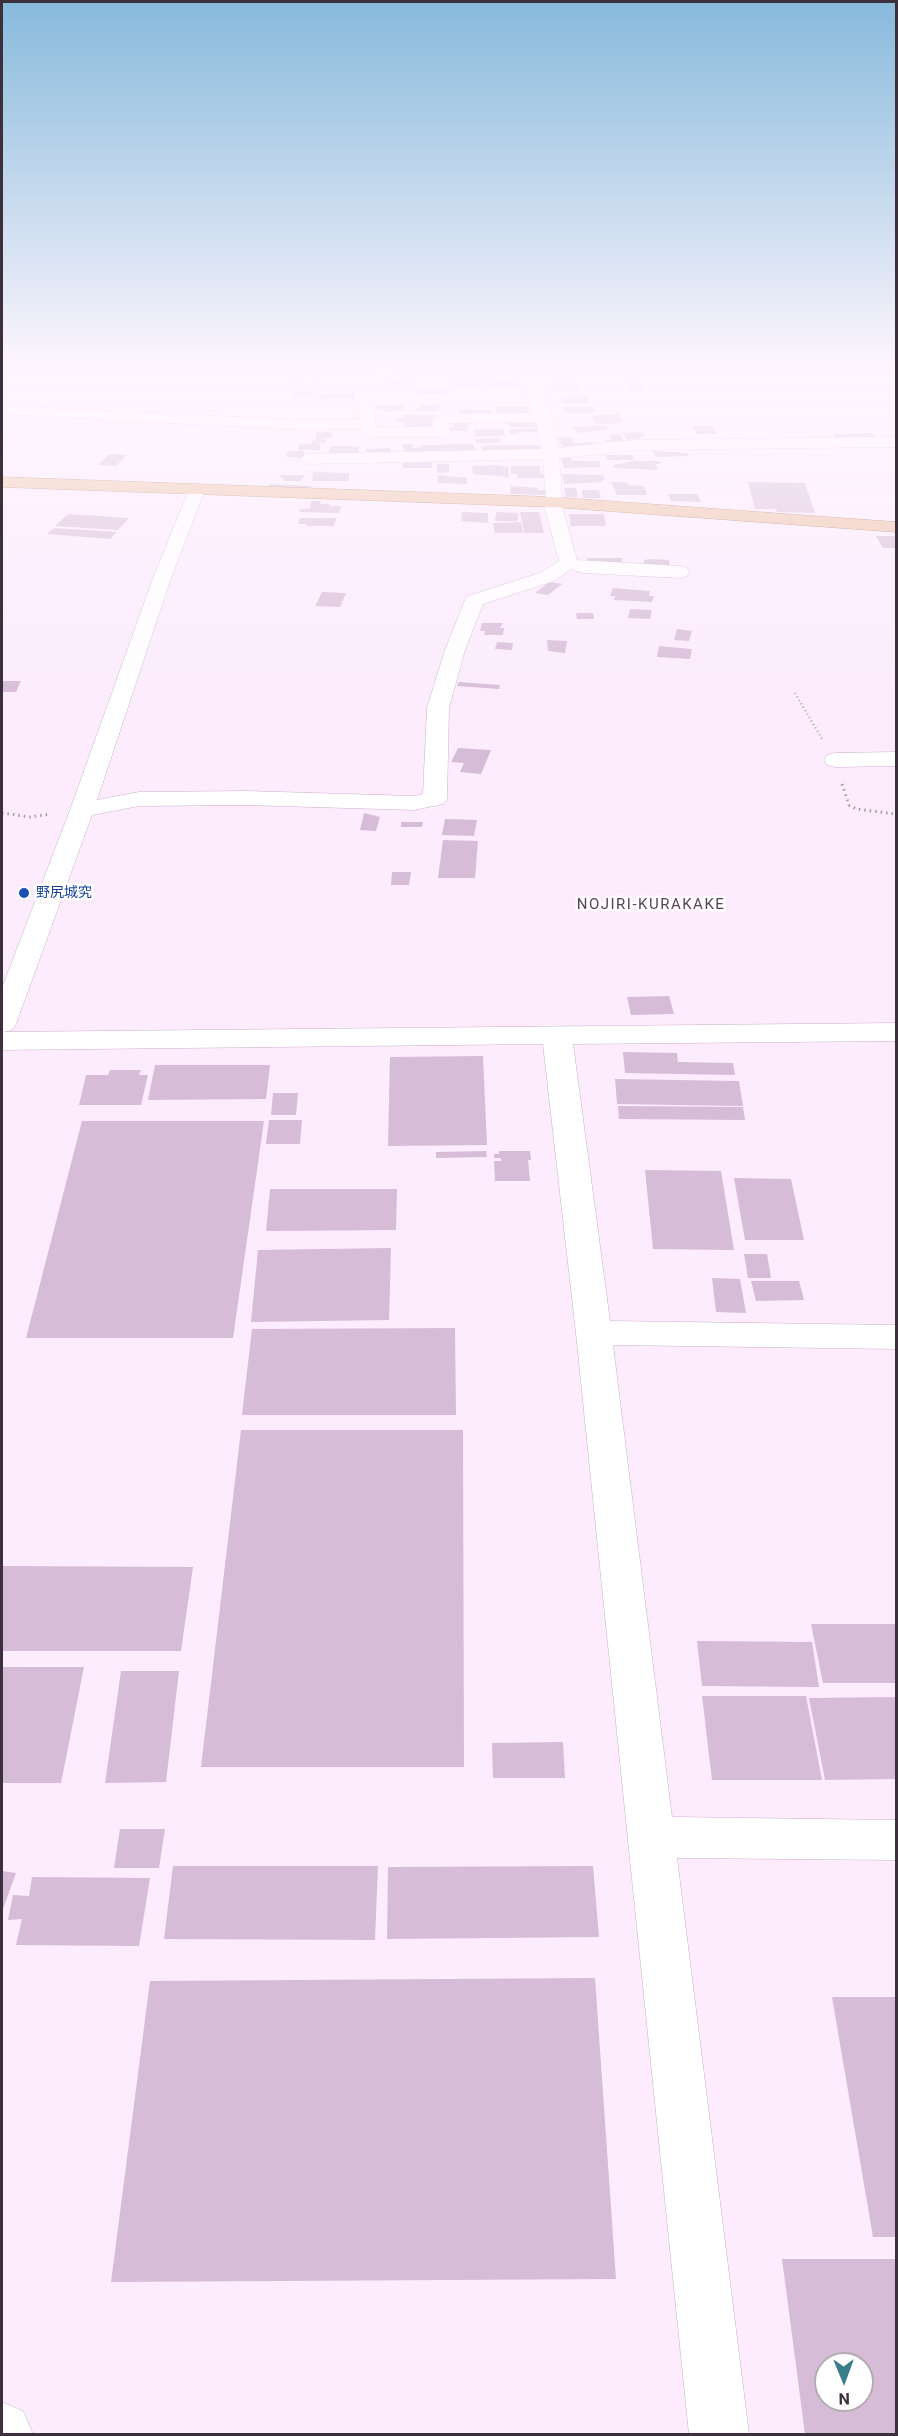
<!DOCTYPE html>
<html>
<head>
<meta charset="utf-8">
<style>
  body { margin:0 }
  #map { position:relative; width:898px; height:2436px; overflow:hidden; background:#fcecfd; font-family:Roboto,sans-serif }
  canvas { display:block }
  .frame { position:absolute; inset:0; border:3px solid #3b303b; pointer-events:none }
  .north { position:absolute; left:814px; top:2352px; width:60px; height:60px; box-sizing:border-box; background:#fff; border:2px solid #b1acb1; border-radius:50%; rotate:179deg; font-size:16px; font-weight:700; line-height:24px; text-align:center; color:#3b303b }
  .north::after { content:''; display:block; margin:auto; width:21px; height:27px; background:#397e8b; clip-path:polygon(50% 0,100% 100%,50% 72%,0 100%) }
</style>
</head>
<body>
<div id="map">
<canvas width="898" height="2436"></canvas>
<div class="frame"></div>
<div class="north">N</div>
</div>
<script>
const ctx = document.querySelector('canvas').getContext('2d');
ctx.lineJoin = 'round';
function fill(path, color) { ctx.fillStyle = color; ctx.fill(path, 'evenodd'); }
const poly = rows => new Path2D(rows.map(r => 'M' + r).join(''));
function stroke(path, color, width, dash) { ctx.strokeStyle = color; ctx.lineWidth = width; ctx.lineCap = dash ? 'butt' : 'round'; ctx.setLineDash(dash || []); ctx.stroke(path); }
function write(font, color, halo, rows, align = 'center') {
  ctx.font = font + ' Roboto,"Noto Sans JP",sans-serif'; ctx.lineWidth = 5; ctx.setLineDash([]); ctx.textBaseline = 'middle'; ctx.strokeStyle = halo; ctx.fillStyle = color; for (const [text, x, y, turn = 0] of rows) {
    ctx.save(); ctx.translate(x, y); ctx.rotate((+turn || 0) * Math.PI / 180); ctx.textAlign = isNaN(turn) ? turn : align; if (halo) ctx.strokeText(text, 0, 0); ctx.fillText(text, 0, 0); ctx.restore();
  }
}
fill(poly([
  [241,368,240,371,264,370,263,375,224,375,226,369],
  [184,369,201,368,214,369,213,373,187,375,188,372,182,372],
  [624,376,638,377,645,391,631,391],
  [385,378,410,378,412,383,386,384],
  [493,379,518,379,519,388,485,387,485,383,493,383],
  [457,382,480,382,481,387,470,388,470,390,451,388,450,383],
  [556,382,581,383,582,389,559,391,545,389,545,385],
  [447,388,447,394,418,394,418,389],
  [295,391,316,392,306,397,291,396],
  [354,393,354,399,320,399,321,394],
  [564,396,588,397,590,403,562,403,561,397],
  [376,405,402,405,402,410,384,412,384,410,376,410],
  [419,405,439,405,439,411,415,412,415,409,419,409],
  [495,407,528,407,529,413,496,413],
  [563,407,593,407,594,413,565,413],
  [459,409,490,409,491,414,459,414],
  [618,414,624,423,596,424,590,416],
  [402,415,434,415,431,426,421,426,421,429,404,428,405,423,395,421,396,417,401,417],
  [454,420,469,423,468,431,449,431,449,428,453,428],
  [507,422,535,422,537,427,509,427],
  [605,425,608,430,577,433,573,427],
  [693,426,711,426,718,434,696,434],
  [537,428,538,432,518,432,519,434,510,434,509,429],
  [474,429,503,429,505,435,476,437],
  [316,432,333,432,332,438,316,439],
  [643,432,645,437,627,440,623,433],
  [872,433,876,438,836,438,833,434],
  [619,434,626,443,608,444,605,440,612,440,608,435],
  [571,437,574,443,593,442,597,449,565,450,557,438],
  [499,438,500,443,476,443,475,439],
  [313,439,326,439,326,443,314,443,320,444,321,450,297,450,300,444,312,444],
  [402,444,413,444,413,448,422,447,421,445,473,444,477,455,405,455],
  [493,445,539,445,542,452,484,455,481,446],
  [330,446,359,446,359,458,328,458],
  [391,448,391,458,366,456,366,449],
  [288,451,303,451,305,453,303,458,286,457],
  [653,451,688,453,689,456,655,457],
  [110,454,127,455,116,466,98,465],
  [605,455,632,455,634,460,607,460],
  [561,457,571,457,572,461,599,461,601,467,564,468],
  [634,461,660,461,661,464,656,464,658,470,614,468,613,465],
  [432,462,432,468,403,468,403,463],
  [437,464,449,464,449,472,437,473],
  [494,465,508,467,509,477,473,474,472,466],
  [511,466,540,466,540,474,546,474,546,478,517,478,517,474,511,474],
  [313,472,349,473,349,481,312,481],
  [562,474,603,475,605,480,602,480,603,482,564,484],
  [281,475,305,475,301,481,283,481,284,478,280,478],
  [438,475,467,478,467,484,438,483],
  [611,482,627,482,628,485,644,486,647,495,617,495],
  [748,482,805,483,815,513,777,512,776,509,755,509],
  [270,484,312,486,310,489,268,487],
  [511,486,538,488,538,490,547,490,547,495,510,494],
  [564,488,576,488,578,497,566,497],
  [582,490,599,490,601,498,583,498],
  [668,494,697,494,701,502,671,501],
  [311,501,321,501,320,504,329,504,329,506,341,506,339,513,299,512,300,509,310,509],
  [462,512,488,513,488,523,461,521],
  [496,512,518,513,518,521,495,521],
  [520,512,539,512,544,533,524,533],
  [68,514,129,518,118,530,55,526],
  [569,514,604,514,606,526,571,526],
  [300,518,336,518,334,526,306,526,307,524,298,524],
  [521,522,523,533,495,533,493,523],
  [54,528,117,532,110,539,47,534],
  [876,536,896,536,896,548,883,548],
  [587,558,622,558,622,565,587,565],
  [650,559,669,560,670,568,644,567,644,560],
  [549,582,562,584,548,595,535,593],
  [613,588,650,591,649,596,654,596,652,602,614,600,615,596,610,596],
  [322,592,346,593,340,607,315,606],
  [630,609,652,610,650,619,628,618],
  [576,613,593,613,594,619,577,619],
  [482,623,503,623,500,628,504,628,503,635,484,635,485,631,480,631],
  [677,629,692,631,689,641,674,640],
  [547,640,567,641,565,653,548,651],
  [497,642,513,643,512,650,495,649],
  [659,646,692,649,690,659,657,657],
  [2,681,21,681,16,692,2,692],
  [459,682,500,685,499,689,457,686],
  [458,748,491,750,481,774,460,772,464,763,451,762],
  [364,813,380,817,376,831,360,830],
  [445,819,477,820,474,836,442,835],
  [401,822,423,822,422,827,401,827],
  [443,840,478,841,475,878,438,878],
  [392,872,411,872,409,885,391,885],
  [669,996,674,1014,631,1015,627,997],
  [623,1052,677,1053,678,1062,733,1063,735,1075,625,1073],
  [483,1056,487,1145,388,1146,390,1057],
  [155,1065,270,1065,266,1099,148,1100],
  [110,1070,141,1070,139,1075,148,1075,141,1105,79,1105,86,1075,108,1075],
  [615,1079,739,1081,743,1106,617,1104],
  [273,1093,298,1093,296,1115,271,1115],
  [618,1106,743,1107,745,1120,619,1119],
  [269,1120,302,1120,300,1144,266,1144],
  [82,1121,264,1121,233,1338,26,1338],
  [486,1151,487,1157,436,1158,436,1152],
  [499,1151,530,1151,531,1160,528,1160,530,1181,495,1181,494,1161,501,1161,501,1158,494,1158,494,1154,499,1154],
  [645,1170,721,1171,734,1250,653,1249],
  [734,1178,791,1179,804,1240,745,1240],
  [270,1189,397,1189,396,1230,266,1231],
  [391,1248,389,1320,251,1322,258,1250],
  [744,1254,767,1254,771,1278,748,1278],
  [712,1278,740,1279,746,1313,716,1312],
  [751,1281,799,1281,804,1300,756,1301],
  [455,1328,456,1415,242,1415,252,1329],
  [241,1430,463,1430,464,1767,201,1767],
  [2,1566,193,1567,181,1651,2,1651],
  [811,1624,896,1624,896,1683,823,1683],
  [697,1641,812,1642,819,1687,702,1686],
  [2,1667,84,1667,61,1783,2,1783],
  [121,1671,179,1671,166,1782,105,1783],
  [702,1696,806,1696,822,1780,712,1780],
  [896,1697,896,1779,825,1780,809,1698],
  [563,1742,565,1778,493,1778,492,1743],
  [120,1829,165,1829,159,1868,114,1868],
  [173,1866,378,1866,375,1940,164,1939],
  [593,1866,599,1937,387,1939,388,1867],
  [2,1871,16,1873,2,1912],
  [32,1877,150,1878,139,1946,16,1945,22,1919,8,1920,13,1895,29,1896],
  [595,1978,616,2279,111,2282,150,1981],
  [832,1997,896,1997,896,2237,873,2237],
  [782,2259,896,2259,896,2434,805,2434],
  [826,2364,862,2364,862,2400,826,2400]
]), '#d7bcd8');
const minor = poly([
  [263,368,277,368,283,372,292,373,533,368,551,417,558,448,634,440,896,437,896,447,634,450,559,458,562,494,561,502,577,560,680,566,687,568,689,572,687,576,680,578,583,573,571,569,554,581,483,604,465,650,449,708,447,799,443,804,414,810,246,805,139,806,92,815,16,1024,12,1030,3,1032,896,1023,896,1041,573,1044,610,1321,896,1325,896,1349,613,1345,672,1817,896,1820,896,1860,677,1858,749,2434,689,2434,576,1333,543,1044,2,1050,2,988,70,810,152,581,191,485,197,484,205,489,170,581,97,800,139,792,246,791,414,796,423,794,427,708,445,650,465,600,468,596,540,573,559,561,543,502,546,494,543,459,307,464,299,459,307,454,542,449,536,422,450,423,450,432,442,437,374,437,364,433,361,429,302,430,2,414,2,406,302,420,359,420,358,405,365,401,372,405,376,427,435,427,435,419,443,414,534,413,521,377,292,381,268,376,263,368],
  [896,752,896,766,835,767,827,765,824,760,827,755,835,753,896,752],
  [2,2402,23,2411,33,2434,2,2434,2,2402]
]);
const major = poly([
  [2,477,552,497,896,522,896,532,552,507,2,487,2,477]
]);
stroke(minor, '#cab1cc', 1);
stroke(major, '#a67050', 1);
stroke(poly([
  [795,693,822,739]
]), '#a89aa9', 2, [1, 3]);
stroke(poly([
  [842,784,849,805,856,809,896,814],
  [2,813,30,817,51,814]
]), '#a89aa9', 3, [1.5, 4]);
fill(minor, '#fff');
fill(major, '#ecbe9d');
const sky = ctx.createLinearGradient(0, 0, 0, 709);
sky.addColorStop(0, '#87badc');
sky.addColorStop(0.52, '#fef6fe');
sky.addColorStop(1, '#fef6fe00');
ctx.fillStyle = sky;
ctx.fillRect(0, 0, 898, 709);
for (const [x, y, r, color] of [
  [24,893,6,"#1a4fb4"]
]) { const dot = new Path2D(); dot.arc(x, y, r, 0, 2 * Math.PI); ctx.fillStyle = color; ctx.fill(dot); stroke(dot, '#fff', 2); }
write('14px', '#164399', '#fff', [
  ["野尻城究",36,893]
], 'left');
ctx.letterSpacing = '1.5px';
write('15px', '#584259', '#fff', [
  ["NOJIRI-KURAKAKE",651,905]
]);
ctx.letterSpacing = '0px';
</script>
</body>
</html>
